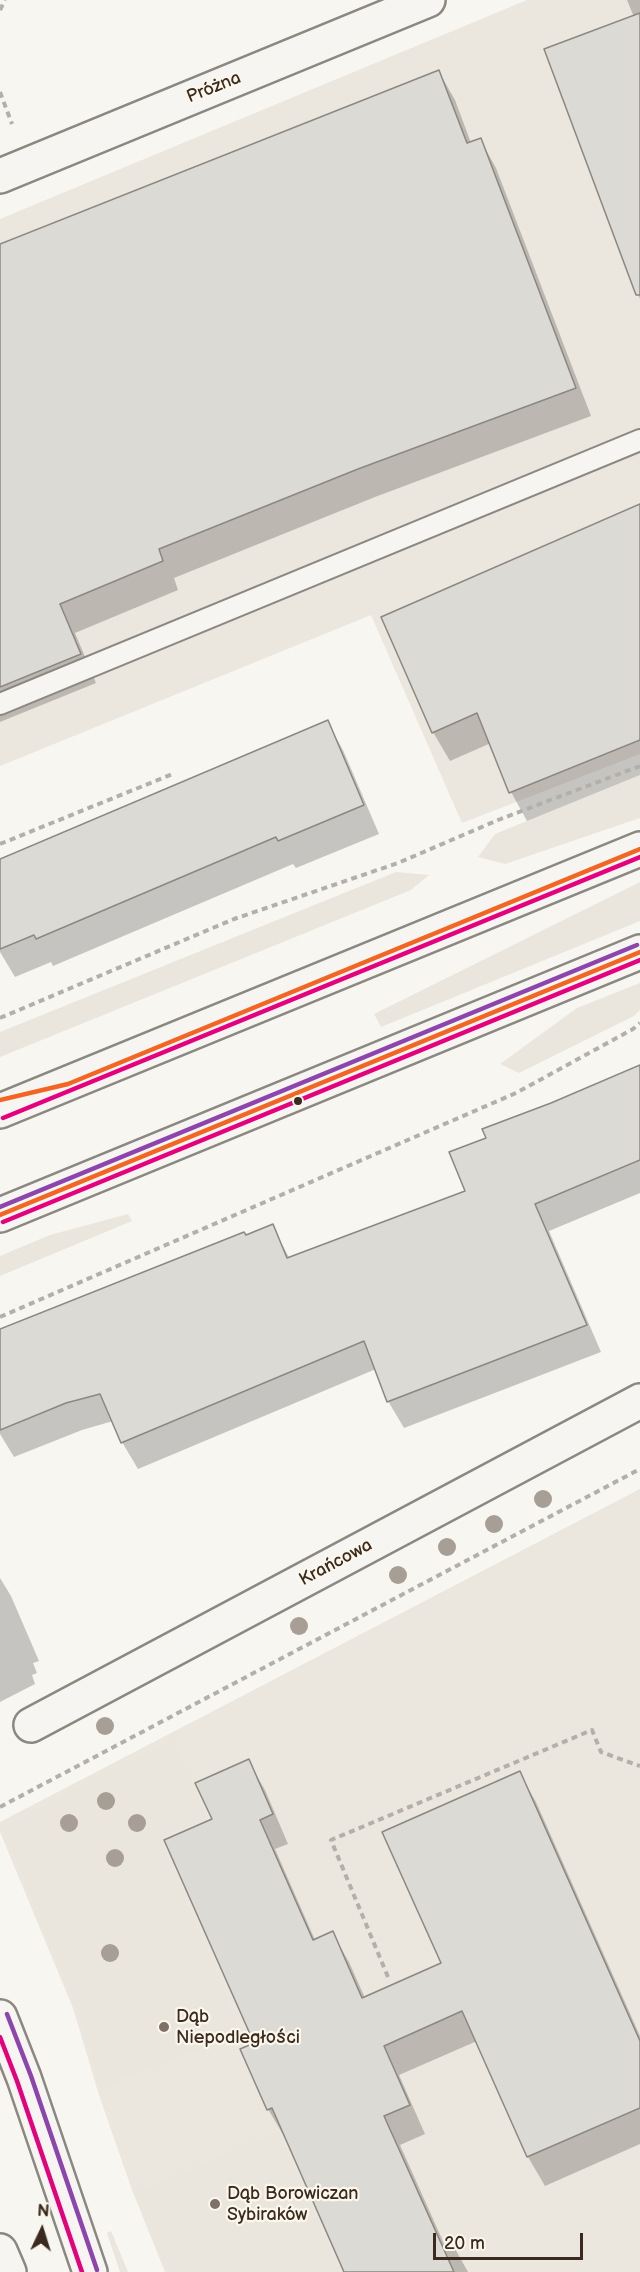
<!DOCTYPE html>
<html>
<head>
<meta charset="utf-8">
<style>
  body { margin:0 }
  #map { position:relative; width:640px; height:2272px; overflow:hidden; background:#f8f6f0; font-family:"Balsamiq Sans",sans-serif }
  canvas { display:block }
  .north { position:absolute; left:12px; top:2200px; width:60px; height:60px; -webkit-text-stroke:4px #fbf7ec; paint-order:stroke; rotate:4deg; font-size:16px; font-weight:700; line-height:24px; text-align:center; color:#3b2a1e }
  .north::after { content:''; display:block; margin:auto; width:21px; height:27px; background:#3b2a1e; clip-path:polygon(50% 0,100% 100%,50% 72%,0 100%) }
  .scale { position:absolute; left:433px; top:2233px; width:150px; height:27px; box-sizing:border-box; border:3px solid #3b2a1e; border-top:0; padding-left:8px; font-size:18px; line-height:21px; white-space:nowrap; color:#3b2a1e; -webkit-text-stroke:4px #fbf7ec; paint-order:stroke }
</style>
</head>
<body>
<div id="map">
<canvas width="640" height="2272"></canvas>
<div class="north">N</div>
<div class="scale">20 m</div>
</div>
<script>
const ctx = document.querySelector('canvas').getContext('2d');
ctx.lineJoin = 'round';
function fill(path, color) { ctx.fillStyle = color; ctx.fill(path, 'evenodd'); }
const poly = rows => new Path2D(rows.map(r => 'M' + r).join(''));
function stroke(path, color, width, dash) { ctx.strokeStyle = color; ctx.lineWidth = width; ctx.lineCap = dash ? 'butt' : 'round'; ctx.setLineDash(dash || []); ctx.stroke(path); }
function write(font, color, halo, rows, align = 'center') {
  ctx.font = font + ' "Balsamiq Sans",sans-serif'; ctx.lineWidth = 4.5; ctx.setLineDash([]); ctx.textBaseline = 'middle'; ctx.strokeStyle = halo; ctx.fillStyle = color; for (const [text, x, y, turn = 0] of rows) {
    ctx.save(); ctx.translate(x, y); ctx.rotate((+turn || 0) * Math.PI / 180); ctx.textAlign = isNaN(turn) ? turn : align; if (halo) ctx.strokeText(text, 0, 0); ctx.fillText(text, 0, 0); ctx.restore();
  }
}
fill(poly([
  [527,0,640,0,640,754,462,823,371,615,0,766,0,219],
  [640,1489,640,2272,165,2272,132,2190,99,2095,73,2008,0,1832,0,1822]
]), '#ebe6de');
fill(poly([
  [640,775,640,818,505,864,478,857,495,834],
  [396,872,429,875,411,890,0,1057,0,1032],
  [640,882,640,921,381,1027,374,1014],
  [640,983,640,1010,634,1016,519,1073,500,1064,577,1008],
  [128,1214,132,1221,0,1276,0,1256,50,1235],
  [172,1741,206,1817,159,1838,241,2030,101,2088,74,2002,3,1828],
  [278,2132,339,2272,168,2272,135,2193],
  [111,2231,128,2272,120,2272,107,2233]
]), '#eae6dd');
fill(poly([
  [627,0,640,0,640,299,546,50,634,17],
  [439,72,455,100,471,143,480,139,496,168,591,416,375,497,174,578,178,590,75,633,96,683,0,722,0,245],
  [640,506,640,775,527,821,511,792,491,743,450,761,433,732],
  [327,722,343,750,379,834,296,868,293,864,53,966,51,962,15,977,0,952,0,859],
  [640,1067,640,1193,549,1231,601,1352,404,1428,388,1401,376,1369,138,1469,122,1442,113,1421,82,1430,14,1457,0,1434,0,1331,272,1226,290,1259,467,1192,488,1139],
  [0,1578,11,1596,39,1661,33,1663,37,1673,32,1675,35,1684,0,1702],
  [248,1761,265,1790,288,1844,275,1849,315,1940,332,1933,349,1962,365,1998,443,1964,519,1773,536,1802,640,2036,640,2144,545,2186,528,2157,477,2041,399,2075,425,2134,400,2145,446,2248,453,2245,468,2272,346,2272,287,2137,285,2138,268,2109,214,1820]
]), '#0003');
const building = poly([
  [640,13,640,295,636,295,544,49,640,13],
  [439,70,467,143,481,138,576,388,358,469,159,549,163,561,60,604,81,654,0,687,0,244,439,70],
  [640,504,640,740,509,793,477,713,432,733,381,617,640,504],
  [328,720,364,805,278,841,276,837,36,939,34,935,0,949,0,859,328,720],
  [640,1065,640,1160,535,1204,587,1325,387,1402,364,1341,121,1443,100,1394,66,1403,0,1430,0,1329,244,1232,246,1235,273,1224,287,1258,465,1191,449,1152,486,1138,482,1129,551,1103,640,1065],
  [249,1759,273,1814,260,1820,313,1940,333,1931,362,1998,441,1963,382,1832,520,1771,640,2041,640,2108,527,2157,462,2011,384,2046,410,2105,384,2116,454,2272,344,2272,272,2108,267,2110,240,2049,254,2043,164,1840,212,1819,195,1783,249,1759]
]);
fill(building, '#dcdad5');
stroke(building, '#8b8781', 1.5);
const lane = poly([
  [0,704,640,440]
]);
const street = poly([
  [0,176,428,0],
  [31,1725,640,1401]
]);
const primary = poly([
  [0,1111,640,849],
  [0,1215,640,952],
  [0,2017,24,2078,90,2272],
  [0,2251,9,2272]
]);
stroke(lane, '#8b8781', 24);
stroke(street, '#8b8781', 38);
stroke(primary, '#8b8781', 38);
stroke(poly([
  [0,10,5,0],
  [0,92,12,124],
  [0,844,175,773],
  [0,1018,234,919,398,863,498,820,640,766],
  [0,1317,516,1093,633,1029,640,1023],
  [0,1807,640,1469],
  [388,1977,331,1840,592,1730,601,1752,640,1766]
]), '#b3b0ac', 4, [6, 4.5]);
stroke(lane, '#f6f5f1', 20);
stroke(street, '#f6f5f1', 33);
stroke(primary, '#f6f5f1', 33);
stroke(poly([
  [0,1100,68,1084,640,849],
  [0,1215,640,952]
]), '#f26522', 4.5);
stroke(poly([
  [3,1118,640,857],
  [3,1222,640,960],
  [0,2037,17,2081,82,2272]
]), '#e5007d', 4.5);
stroke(poly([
  [0,1207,637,945],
  [7,2014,31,2076,97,2270]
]), '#8e44ad', 4.5);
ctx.fillStyle = '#a79e95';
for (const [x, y] of [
  [543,1499],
  [494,1524],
  [447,1547],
  [398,1575],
  [299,1626],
  [105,1726],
  [106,1801],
  [69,1823],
  [137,1823],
  [115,1858],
  [110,1953]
]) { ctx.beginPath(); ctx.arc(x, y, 9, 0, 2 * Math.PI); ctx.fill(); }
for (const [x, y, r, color] of [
  [298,1101,5,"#3b2a1e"],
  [164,2027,6,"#7d7168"],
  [215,2204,6,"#7d7168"]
]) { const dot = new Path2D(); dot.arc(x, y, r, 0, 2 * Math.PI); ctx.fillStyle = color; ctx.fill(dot); stroke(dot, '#fbf7ec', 2); }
write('18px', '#3b2a1e', '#fbf7ec', [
  ["Próżna",214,88,-22],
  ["Krańcowa",336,1563,-28]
]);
write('18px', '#3b2a1e', '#fbf7ec', [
  ["Dąb",176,2017],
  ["Niepodległości",176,2038],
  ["Dąb Borowiczan",227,2194],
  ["Sybiraków",227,2215]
], 'left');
</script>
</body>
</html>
